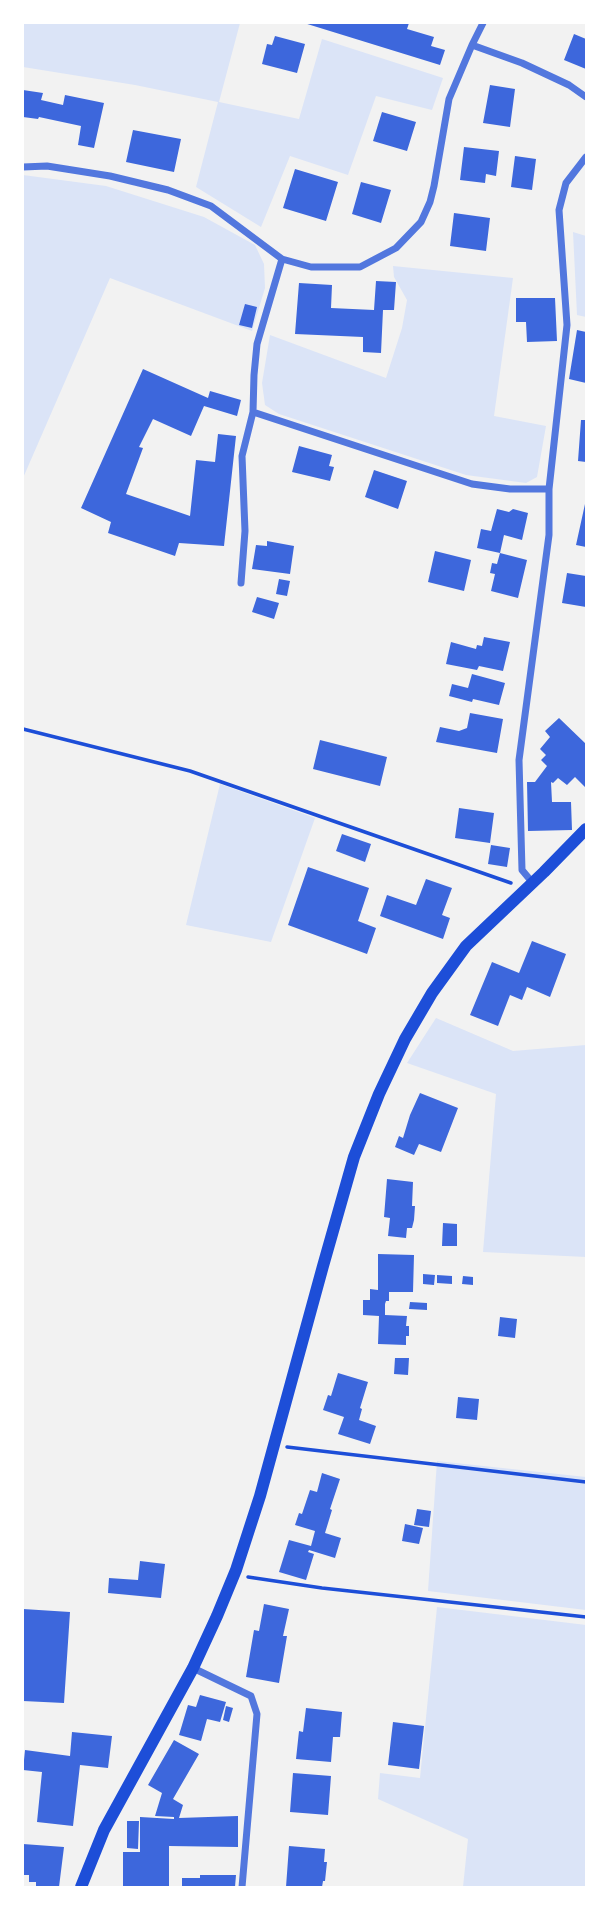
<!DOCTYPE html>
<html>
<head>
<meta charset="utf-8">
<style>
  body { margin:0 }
  #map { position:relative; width:609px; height:1910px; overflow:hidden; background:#f2f2f2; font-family:"Fira Sans Condensed",sans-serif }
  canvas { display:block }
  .frame { position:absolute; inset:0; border:24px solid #fff; pointer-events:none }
</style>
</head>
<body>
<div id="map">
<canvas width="609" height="1910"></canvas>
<div class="frame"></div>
</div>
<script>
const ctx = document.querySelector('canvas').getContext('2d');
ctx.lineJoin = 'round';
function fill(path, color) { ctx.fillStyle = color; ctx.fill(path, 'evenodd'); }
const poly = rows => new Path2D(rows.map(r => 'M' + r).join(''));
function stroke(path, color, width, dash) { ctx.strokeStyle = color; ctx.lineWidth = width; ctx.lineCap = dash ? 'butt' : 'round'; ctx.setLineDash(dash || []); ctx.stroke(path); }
fill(poly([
  [23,23,240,23,219,102,299,119,322,39,443,78,432,110,376,96,348,175,290,156,261,227,196,187,218,102,135,85,23,67],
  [23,175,106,186,204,217,255,245,264,264,265,288,252,331,110,278,23,478],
  [573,232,586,236,586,317,577,315],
  [393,266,513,278,494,416,546,426,537,477,526,483,466,475,279,414,265,405,262,383,270,335,386,378,402,328,407,300,394,277],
  [220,784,315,818,271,942,186,925],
  [436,1018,513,1051,586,1045,586,1257,483,1252,496,1094,407,1063],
  [437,1461,586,1477,586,1610,428,1591],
  [437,1607,586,1625,586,1887,463,1887,468,1839,378,1799,380,1773,420,1778]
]), '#dbe4f7');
fill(poly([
  [304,23,409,23,407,29,434,37,431,46,445,50,440,65],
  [574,34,586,39,586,69,564,60],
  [275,36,305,44,297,73,262,64,267,44,272,45],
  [490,85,515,89,510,127,483,123],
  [23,90,43,93,41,100,63,105,65,95,104,103,94,148,78,145,81,126,39,117,38,119,23,117],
  [382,112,416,122,407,151,373,141],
  [133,130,181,139,174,172,126,162],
  [464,147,499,151,496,176,486,174,485,183,460,180],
  [515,156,536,159,532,190,511,187],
  [295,169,338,182,326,221,283,208],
  [361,182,391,190,381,223,352,214],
  [454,213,490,218,486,251,450,246],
  [376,281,396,282,394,310,383,310,381,353,363,352,363,337,295,334,299,283,332,285,331,308,374,310],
  [516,298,555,298,557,341,527,342,526,322,516,322],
  [245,304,257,307,252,328,239,325],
  [577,330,586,332,586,383,569,379],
  [143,369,208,398,210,391,241,400,237,416,204,406,191,436,153,419,139,447,143,448,126,494,190,516,196,460,215,462,218,434,236,436,224,546,179,543,175,556,108,533,111,522,81,508],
  [581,420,586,420,586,462,578,461],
  [299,446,332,455,329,466,334,467,330,481,292,472],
  [374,470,407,481,398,509,365,497],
  [585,504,586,504,586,547,576,545],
  [497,509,509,512,513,509,528,513,522,540,504,535,500,553,477,548,481,529,491,531],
  [267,541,294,546,290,574,252,569,256,545,267,546],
  [435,551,471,560,464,591,428,582],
  [500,553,527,560,518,598,491,591,495,574,490,573,492,563,497,564],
  [567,573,586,576,586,607,562,603],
  [279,579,290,581,287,596,276,594],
  [257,597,279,603,274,619,252,612],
  [484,637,510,642,503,671,479,666,477,670,446,664,451,642,476,649,477,645,482,646],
  [472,674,505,683,499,705,473,699,472,702,449,696,452,684,468,688],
  [470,713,503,719,497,753,436,742,440,727,459,731,467,728],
  [559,718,586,744,586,788,575,777,567,785,558,778,553,783,551,782,552,802,571,802,572,830,528,831,527,782,535,782,547,766,541,760,546,755,540,749,550,737,545,731],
  [320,740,387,757,380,786,313,769],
  [459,808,494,813,490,843,455,838],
  [342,834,371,844,365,862,336,851],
  [491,845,510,848,507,867,488,864],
  [308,867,369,888,358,921,376,928,367,954,288,925],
  [426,879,452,888,442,915,450,918,443,939,380,916,387,895,416,905],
  [532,941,566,954,550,997,527,987,522,1000,510,995,498,1026,470,1015,492,962,519,973],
  [420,1093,458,1108,441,1152,419,1144,414,1155,395,1147,399,1136,403,1138,410,1115],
  [387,1179,413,1182,412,1206,415,1206,414,1220,412,1228,407,1228,406,1238,388,1236,390,1218,384,1217],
  [443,1223,457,1224,457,1246,442,1246],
  [378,1254,414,1255,413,1292,389,1292,389,1301,386,1301,385,1304,385,1315,407,1316,406,1326,409,1326,409,1336,406,1336,406,1345,378,1344,379,1316,363,1315,363,1300,370,1300,370,1289,378,1290],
  [423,1274,435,1275,434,1285,423,1284],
  [437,1275,452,1276,452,1284,437,1283],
  [463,1276,473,1277,473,1285,462,1284],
  [410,1302,427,1303,427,1310,409,1309],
  [500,1317,517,1319,515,1338,498,1336],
  [395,1358,409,1358,408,1375,394,1374],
  [338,1373,368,1382,360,1408,362,1409,359,1420,376,1426,370,1444,338,1434,344,1417,323,1410,328,1395,331,1396],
  [458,1397,479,1399,477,1420,456,1418],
  [322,1473,340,1479,330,1509,332,1510,325,1533,341,1538,335,1558,309,1550,308,1552,314,1554,306,1580,279,1572,289,1540,311,1546,315,1531,295,1525,299,1513,302,1514,310,1490,317,1492],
  [417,1509,431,1511,429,1527,414,1525],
  [405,1524,423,1528,419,1544,402,1541],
  [140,1561,165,1564,161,1598,108,1593,109,1578,138,1580],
  [264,1604,289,1609,283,1636,287,1636,279,1683,246,1677,254,1630,259,1631],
  [23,1609,70,1612,64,1703,23,1701],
  [200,1695,226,1702,220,1722,207,1719,201,1741,179,1735,188,1705,196,1707],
  [226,1706,233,1708,229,1722,223,1720],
  [306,1708,342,1712,340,1737,333,1737,331,1762,296,1759,299,1731,303,1732],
  [393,1722,424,1726,419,1769,388,1765],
  [72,1732,112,1736,108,1768,80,1765,73,1826,37,1822,42,1772,23,1770,25,1750,70,1756],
  [174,1740,199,1754,173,1799,183,1805,179,1818,238,1816,238,1847,169,1846,169,1887,123,1887,123,1852,140,1852,140,1817,174,1819,174,1817,155,1816,162,1793,148,1785],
  [293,1773,331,1776,328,1815,290,1812],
  [127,1821,139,1821,138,1849,127,1848],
  [23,1844,64,1847,59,1887,36,1887,36,1882,29,1882,29,1875,23,1875],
  [289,1846,325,1849,324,1862,327,1862,325,1881,323,1881,322,1887,286,1887],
  [200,1875,236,1875,235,1887,182,1887,182,1878,200,1878]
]), '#3d67dc');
stroke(poly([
  [23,729,190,771,511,883],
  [287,1447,586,1482],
  [248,1577,322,1588,586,1617]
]), '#1d4ed8', 3.5);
stroke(poly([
  [483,23,472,45,522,63,569,85,586,97],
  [23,167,47,166,110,176,168,190,211,206,282,259,311,267,360,267,396,248,421,222,430,202,434,186,449,99,472,45],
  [282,259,257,344,254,375,253,412,472,484,510,489,549,489],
  [241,583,245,531,242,456,253,412],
  [532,882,522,870,519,760,549,535,549,489,567,325,559,210,566,183,586,157],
  [193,1668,251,1696,257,1714,242,1887]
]), '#5277de', 7);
stroke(poly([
  [81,1887,104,1830,193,1668,217,1616,236,1570,260,1496,323,1266,354,1157,379,1094,405,1039,432,993,466,946,544,872,586,829]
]), '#1d4ed8', 12);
</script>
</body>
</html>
